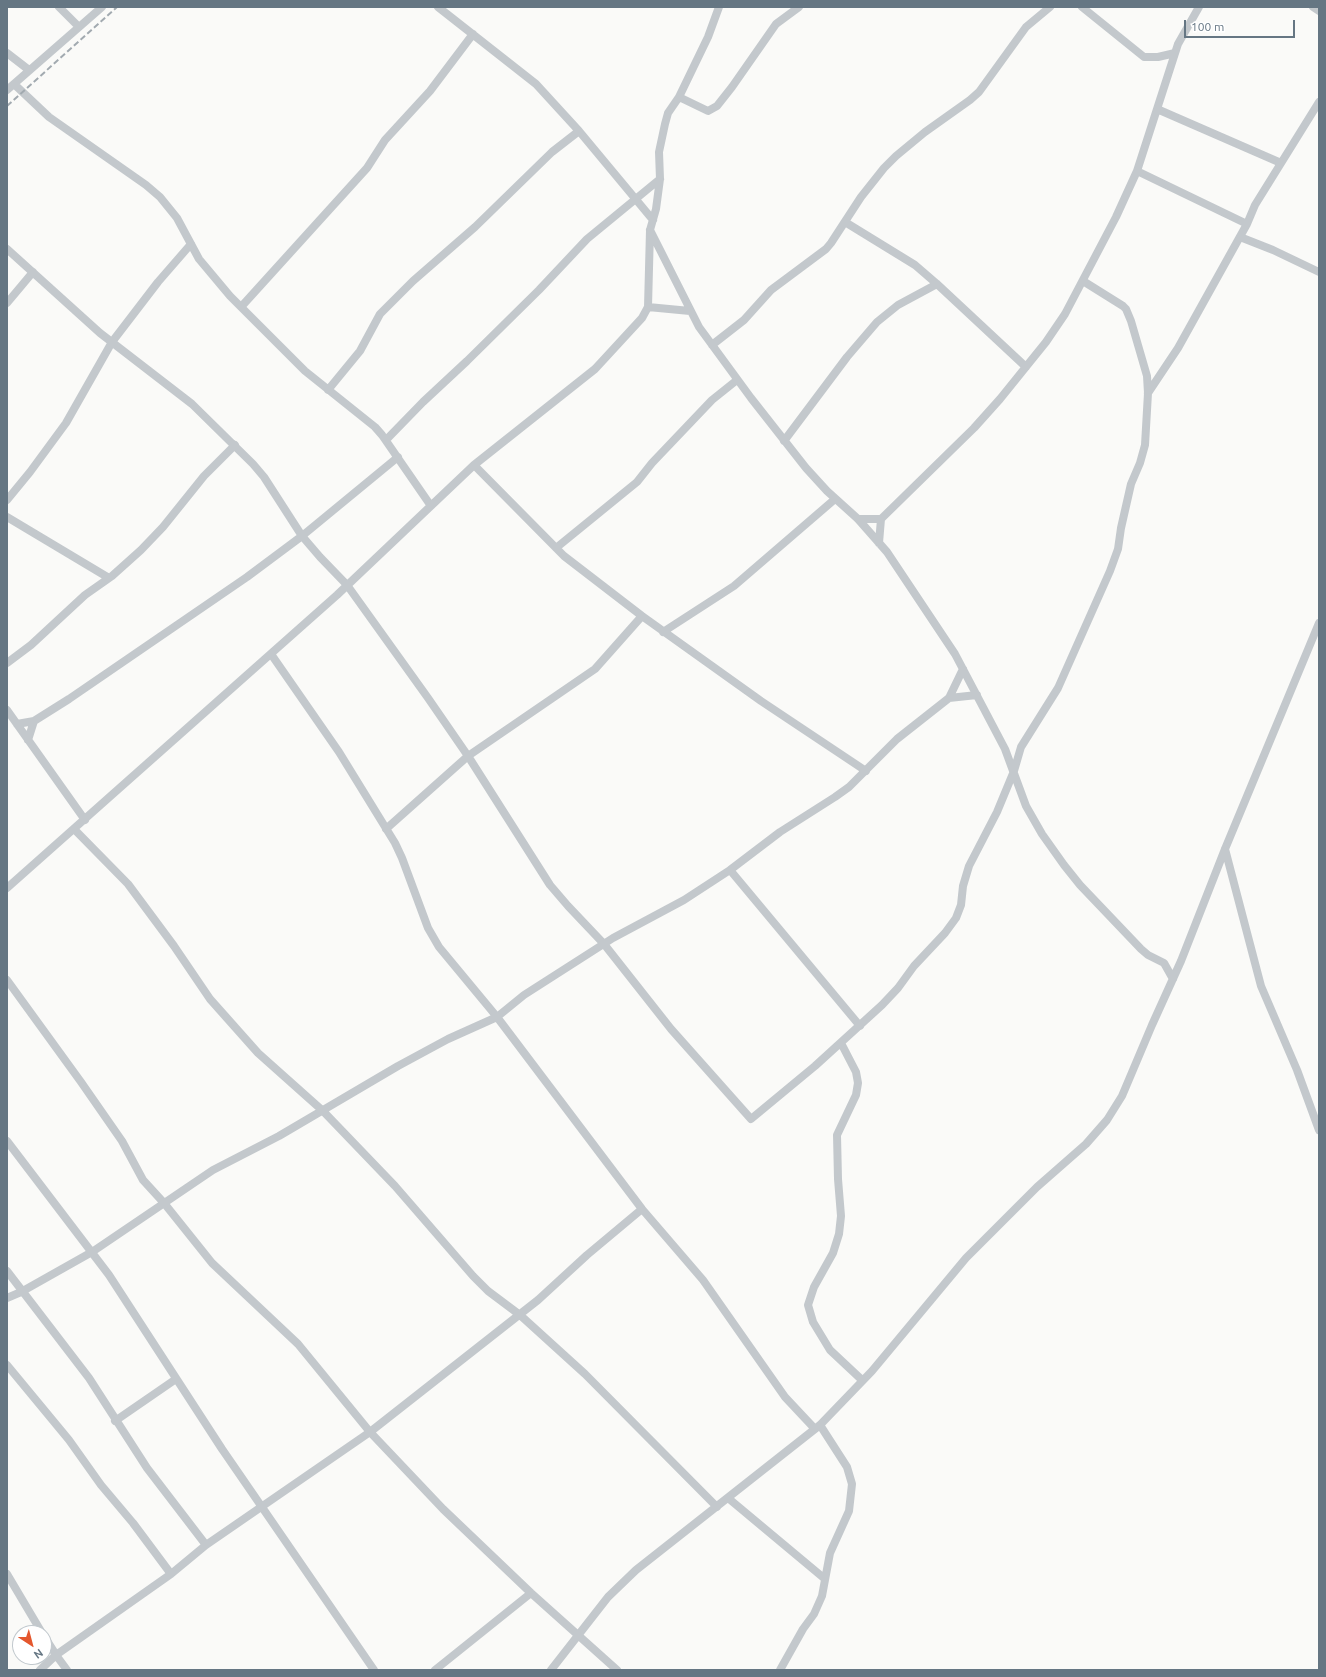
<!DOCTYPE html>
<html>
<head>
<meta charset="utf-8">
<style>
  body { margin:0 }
  #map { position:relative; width:1326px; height:1677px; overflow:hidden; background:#fafaf8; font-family:Ubuntu,sans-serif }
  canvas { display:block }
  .frame { position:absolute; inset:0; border:8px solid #657683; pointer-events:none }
  .north { position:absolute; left:12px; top:1625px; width:40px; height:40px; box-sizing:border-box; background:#fff; border:1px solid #c1c8cd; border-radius:50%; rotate:144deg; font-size:11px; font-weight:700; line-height:16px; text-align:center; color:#657683 }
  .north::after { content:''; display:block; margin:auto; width:14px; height:18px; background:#e4572e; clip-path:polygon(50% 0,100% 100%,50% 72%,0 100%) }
  .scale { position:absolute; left:1184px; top:20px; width:111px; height:18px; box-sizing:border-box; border:2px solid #657683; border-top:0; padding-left:5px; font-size:12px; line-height:14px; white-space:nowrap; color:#657683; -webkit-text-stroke:3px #fff; paint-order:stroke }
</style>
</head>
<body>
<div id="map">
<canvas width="1326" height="1677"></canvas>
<div class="frame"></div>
<div class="north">N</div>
<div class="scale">100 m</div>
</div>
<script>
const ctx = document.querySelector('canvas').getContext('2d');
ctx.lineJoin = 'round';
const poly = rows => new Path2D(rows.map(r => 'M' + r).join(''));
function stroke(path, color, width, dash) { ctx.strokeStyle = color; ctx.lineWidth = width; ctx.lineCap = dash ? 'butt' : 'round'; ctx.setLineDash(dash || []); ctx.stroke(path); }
stroke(poly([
  [59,7,79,27],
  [438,7,536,84,579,131,653,220],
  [1082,7,1144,57,1158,57,1175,53],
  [1313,7,1319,11],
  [7,53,29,70],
  [14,84,49,117,146,185,160,197,177,218,199,259,230,296,305,371,375,427,382,435,431,506],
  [7,90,102,7],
  [679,97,708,111,717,106,732,87,776,24,799,7],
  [1157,109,1281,163],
  [1137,171,1247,224],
  [845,222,915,265,937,284,1026,367],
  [650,230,699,327,751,398,806,468,827,491,858,519,887,552,955,654,1005,749,1026,806,1042,834,1064,865,1080,885,1141,949,1148,955,1164,963,1173,979],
  [1240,237,1273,250,1319,272],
  [7,249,100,333,192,404,253,464,264,477,302,536,320,557,347,585,428,698,468,756,550,885,568,906,604,944,671,1029,751,1119,815,1066,882,1005,898,988,914,966,945,933,956,918,961,905,963,886,969,866,997,812,1014,771,1021,747,1058,688,1110,571,1118,549,1121,528,1131,484,1140,463,1145,445,1148,393,1147,376,1131,321,1126,309,1123,306,1083,281],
  [7,303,33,272],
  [241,307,367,168,385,140,430,91,473,34],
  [648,307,690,311],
  [712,345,744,320,771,290,826,249,831,243,861,197,884,168,896,156,925,132,970,100,979,92,1026,27,1050,7],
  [328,390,360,351,380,314,413,281,475,227,552,152,579,131],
  [1148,393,1178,348,1247,224,1255,205,1319,102],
  [386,440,423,402,467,361,539,290,587,239,660,179],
  [784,441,847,357,877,322,898,305,937,284],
  [474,465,564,556,642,616,761,701,866,771],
  [7,500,30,472,66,423,112,342,158,282,191,244],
  [7,517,109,578],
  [858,519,881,519],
  [879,543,881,519,974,428,1000,399,1046,342,1065,314,1116,217,1137,171,1178,44,1199,7],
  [556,548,637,482,652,463,712,400,737,380],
  [663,632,734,586,835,499],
  [271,654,339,752,395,843,402,858,428,928,439,947,497,1017,642,1209,703,1280,785,1397,815,1429],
  [7,663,31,645,85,595,112,576,141,550,163,527,204,476,235,445],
  [949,698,977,695],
  [7,710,85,820],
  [17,724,34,721,69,699,247,577,302,536,398,457],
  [28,740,34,721],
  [74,829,128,884,174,946,210,999,258,1053,323,1111,395,1186,473,1276,488,1291,520,1315,585,1374,717,1507],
  [386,829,468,756,595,669,642,616],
  [1225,849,1261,986,1297,1070,1319,1130],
  [730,870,860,1026],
  [7,888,337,595,474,465,595,369,642,318,648,307,650,230,656,209,660,179,659,152,665,124,668,113,679,97,708,37,719,7],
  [7,980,81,1082,122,1141,143,1180,164,1203,212,1263,298,1344,370,1432,443,1509,531,1593,617,1670],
  [841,1043,856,1072,858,1083,856,1095,837,1135,838,1179,841,1216,839,1234,833,1253,814,1287,808,1305,813,1322,830,1350,862,1380],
  [7,1141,109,1275,222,1449,374,1670],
  [7,1271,89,1378,147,1468,206,1545],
  [7,1298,21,1292,92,1252,213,1170,279,1136,398,1066,448,1039,497,1017,524,995,613,938,684,900,730,870,780,832,835,797,849,787,897,739,949,698,963,669],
  [7,1365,69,1440,101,1485,133,1523,171,1574],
  [115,1421,176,1379],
  [728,1498,825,1579],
  [7,1574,42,1633],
  [44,1636,56,1655,67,1670],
  [40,1670,56,1655,171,1574,206,1545,370,1432,538,1300,587,1255,642,1209],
  [435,1670,531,1593],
  [551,1670,608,1597,636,1570,820,1425,872,1371,966,1258,1037,1187,1086,1144,1107,1120,1122,1096,1152,1025,1181,961,1225,849,1319,623],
  [780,1670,803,1629,814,1614,822,1596,830,1553,849,1511,852,1484,847,1467,820,1425]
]), '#c3c8cc', 8);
stroke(poly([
  [7,106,117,7]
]), '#a2aab0', 2, [6, 3]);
</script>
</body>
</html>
